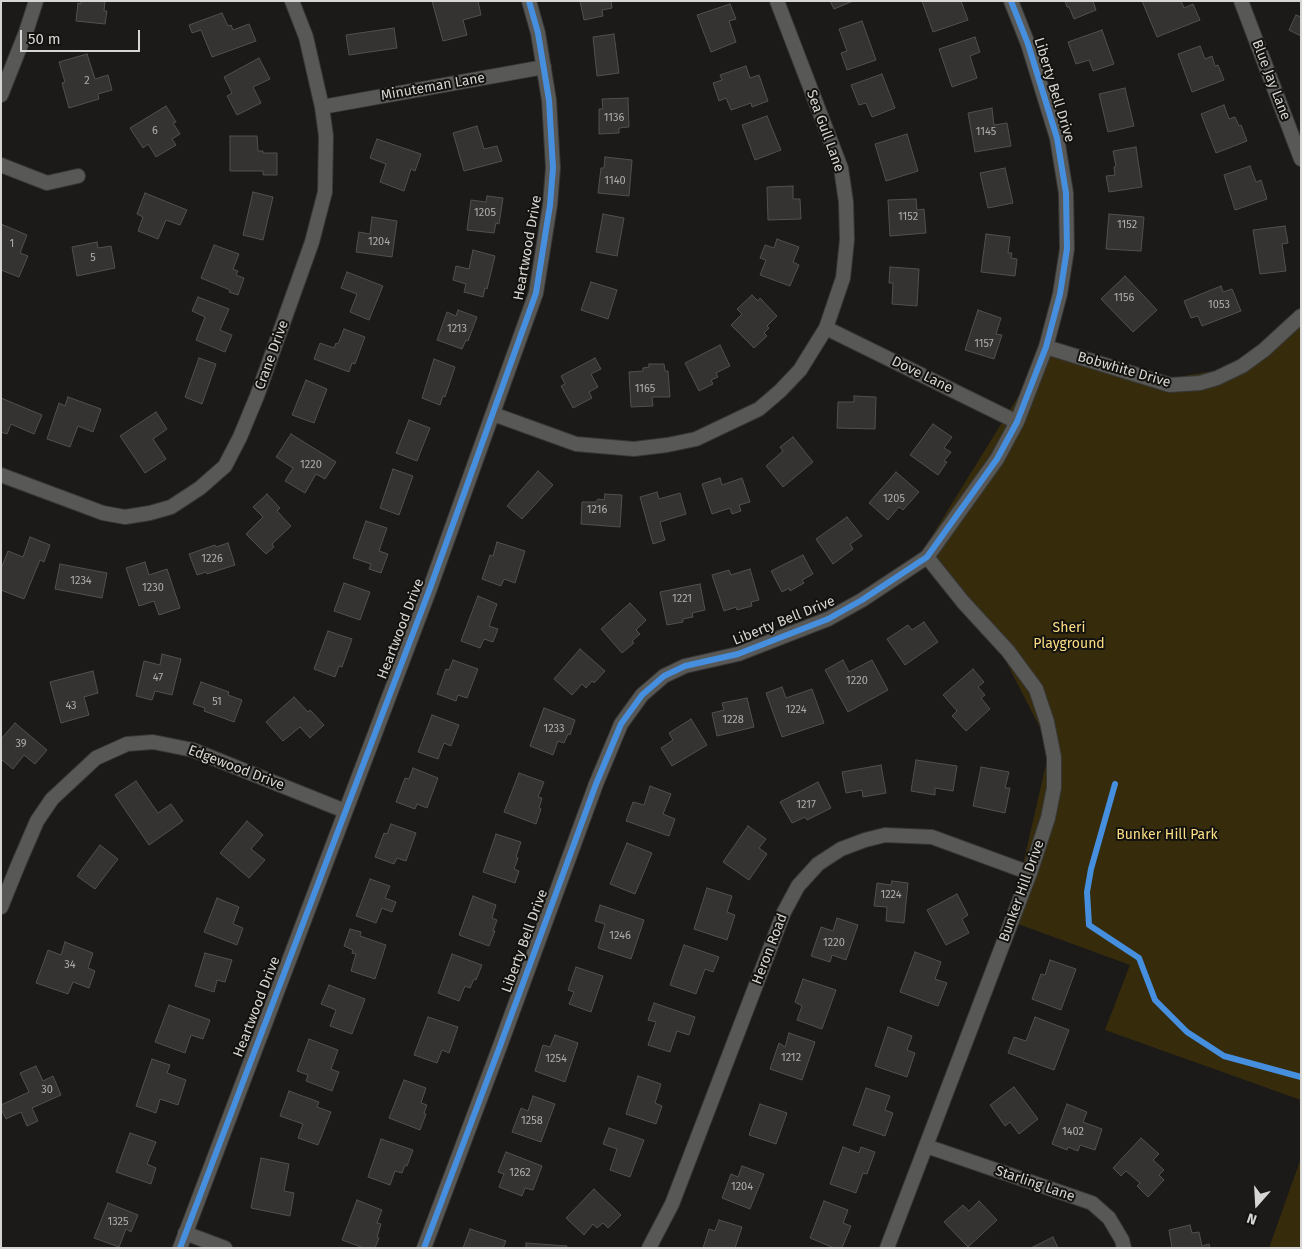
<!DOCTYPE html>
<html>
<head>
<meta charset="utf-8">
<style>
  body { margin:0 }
  #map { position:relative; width:1302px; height:1249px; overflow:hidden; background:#1b1a19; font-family:"Fira Sans",sans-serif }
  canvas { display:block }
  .frame { position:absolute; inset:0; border:2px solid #d6d6d4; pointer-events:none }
  .north { position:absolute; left:1232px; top:1179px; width:50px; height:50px; -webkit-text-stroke:4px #13120f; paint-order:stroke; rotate:199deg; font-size:14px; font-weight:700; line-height:20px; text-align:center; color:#d6d6d4 }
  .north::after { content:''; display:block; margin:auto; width:18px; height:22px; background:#d6d6d4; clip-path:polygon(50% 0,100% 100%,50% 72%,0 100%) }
  .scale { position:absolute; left:20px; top:30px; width:120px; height:22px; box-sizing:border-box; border:2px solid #d6d6d4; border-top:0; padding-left:6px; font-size:15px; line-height:18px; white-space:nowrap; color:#d6d6d4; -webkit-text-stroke:4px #13120f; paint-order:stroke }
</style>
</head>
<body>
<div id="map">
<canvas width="1302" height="1249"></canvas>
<div class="frame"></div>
<div class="north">N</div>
<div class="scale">50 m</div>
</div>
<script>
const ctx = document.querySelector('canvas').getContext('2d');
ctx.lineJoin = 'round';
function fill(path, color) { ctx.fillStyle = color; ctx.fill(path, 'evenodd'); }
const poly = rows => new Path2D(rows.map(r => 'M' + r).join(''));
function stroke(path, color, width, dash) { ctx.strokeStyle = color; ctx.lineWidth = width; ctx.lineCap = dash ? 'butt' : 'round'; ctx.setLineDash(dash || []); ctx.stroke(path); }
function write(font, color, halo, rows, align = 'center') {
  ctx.font = font + ' "Fira Sans",sans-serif'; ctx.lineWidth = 4; ctx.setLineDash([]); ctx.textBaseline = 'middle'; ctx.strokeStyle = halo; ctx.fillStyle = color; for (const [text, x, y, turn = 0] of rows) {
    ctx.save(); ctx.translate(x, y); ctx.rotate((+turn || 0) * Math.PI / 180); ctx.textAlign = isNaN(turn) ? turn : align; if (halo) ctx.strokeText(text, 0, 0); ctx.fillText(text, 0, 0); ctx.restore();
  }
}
fill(poly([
  [1301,310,1301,1100,1105,1030,1130,965,1010,921,1050,747,979,609,917,560,1050,345,1172,378,1242,366],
  [1301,1158,1301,1248,1269,1248]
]), '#362c0c');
const building = poly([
  [81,1,105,1,104,11,107,11,105,24,76,21,78,3,81,4,81,1],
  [432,1,478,1,481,15,463,20,467,35,443,41,432,1],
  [580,1,611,1,612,8,602,10,603,16,584,20,580,1],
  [830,1,853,1,834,9,830,1],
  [922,1,961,1,968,20,933,32,922,1],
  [1065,1,1093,1,1096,10,1074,19,1069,7,1067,7,1065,1],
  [1142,1,1181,1,1184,8,1193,4,1200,20,1157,37,1142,1],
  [730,4,736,19,729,21,736,42,711,52,697,15,730,4],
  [222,13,228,26,231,25,233,30,249,24,256,41,212,57,201,30,192,33,189,25,222,13],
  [1296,15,1301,17,1301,36,1289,30,1296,15],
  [862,21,876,60,847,70,841,53,847,51,839,29,862,21],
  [394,28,397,48,349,55,346,35,394,28],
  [1102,30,1114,64,1093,71,1089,60,1076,64,1068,42,1102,30],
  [614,34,619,73,597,76,593,37,614,34],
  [975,37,980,52,970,56,977,78,952,87,939,49,975,37],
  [1200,46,1205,59,1212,56,1215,66,1218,65,1224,80,1192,92,1178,54,1200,46],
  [87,54,95,79,108,75,112,90,98,94,99,99,69,108,62,83,65,82,59,62,87,54],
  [259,58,270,79,253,87,261,103,237,115,227,96,232,93,224,77,259,58],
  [746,66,750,78,759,75,768,101,752,107,751,103,731,110,726,98,719,101,713,83,722,80,720,75,746,66],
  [882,74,895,108,872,117,866,103,859,105,851,85,882,74],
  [1125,88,1134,126,1108,132,1099,94,1125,88],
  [628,98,629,127,619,128,619,133,599,134,599,109,603,109,602,99,628,98],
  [1224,105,1229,119,1235,117,1239,126,1241,125,1247,141,1216,153,1201,114,1224,105],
  [166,106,176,122,173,123,180,134,172,139,176,145,156,157,148,144,143,148,130,128,166,106],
  [992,108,994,125,1007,123,1011,146,975,152,968,113,992,108],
  [767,116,781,150,755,160,742,125,767,116],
  [477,126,484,149,497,146,502,161,464,171,453,133,477,126],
  [907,134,918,171,886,181,875,144,907,134],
  [230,136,257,136,258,151,263,151,263,153,277,153,277,175,263,175,263,171,230,171,230,136],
  [377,139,421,154,415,171,411,169,404,191,380,182,386,164,370,158,377,139],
  [1136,147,1142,187,1109,192,1106,176,1115,175,1114,167,1116,166,1113,151,1136,147],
  [605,157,632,160,629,196,598,193,601,168,604,168,605,157],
  [1250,166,1256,182,1261,180,1267,199,1235,210,1224,175,1250,166],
  [1005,168,1013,203,988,208,980,173,1005,168],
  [793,186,793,199,800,199,801,219,768,220,767,187,793,186],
  [253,192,273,197,263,240,243,235,253,192],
  [145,193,187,210,180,225,166,220,158,239,138,231,143,217,137,214,145,193],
  [487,196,503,198,499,224,496,223,494,233,467,230,471,200,486,202,487,196],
  [916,199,917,210,924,209,926,233,890,236,888,200,916,199],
  [603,214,624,218,617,256,596,252,603,214],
  [1109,214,1144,217,1141,251,1106,249,1109,214],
  [372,217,397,221,392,257,356,252,359,232,370,234,372,217],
  [1,224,27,235,20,253,28,256,19,277,1,270,1,224],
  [1285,226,1288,243,1282,244,1286,271,1260,274,1253,230,1285,226],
  [986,234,1010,237,1008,253,1012,253,1011,258,1017,259,1015,276,981,272,986,234],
  [777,239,799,247,793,262,799,265,790,286,760,275,766,260,760,258,765,245,774,248,777,239],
  [97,242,98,248,111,246,115,268,77,276,72,247,97,242],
  [214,245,239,254,233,269,238,271,236,275,244,278,238,295,229,292,230,290,201,278,214,245],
  [473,250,495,256,487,289,485,288,483,297,464,292,466,284,453,280,456,266,469,269,473,250],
  [890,267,919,269,917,306,892,304,893,283,889,283,890,267],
  [347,272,383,286,369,320,350,312,357,294,341,288,347,272],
  [1125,276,1157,310,1133,332,1101,299,1125,276],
  [591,282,617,290,608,319,581,310,591,282],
  [1221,286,1223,292,1232,289,1241,311,1202,326,1198,316,1191,318,1184,301,1221,286],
  [752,295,758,301,760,298,777,316,767,326,769,328,764,333,767,336,754,348,731,325,742,314,737,309,752,295],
  [198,297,229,309,220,330,232,335,225,352,196,340,205,317,192,311,198,297],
  [458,310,477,317,468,341,466,340,462,349,437,340,447,312,456,316,458,310],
  [978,310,1001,318,996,334,1002,335,994,359,965,350,978,310],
  [344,329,365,337,355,364,352,363,349,372,314,359,320,343,334,348,336,343,338,344,344,329],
  [720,345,730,366,716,373,718,377,711,380,713,384,699,391,685,363,720,345],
  [199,358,216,364,202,404,185,397,199,358],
  [595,358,601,369,591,374,598,387,589,392,592,398,573,408,561,386,565,384,561,376,595,358],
  [434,359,455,367,445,397,443,396,440,405,422,398,434,359],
  [649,364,664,364,665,371,668,371,670,397,652,397,653,406,631,407,629,372,643,371,643,368,649,367,649,364],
  [306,380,327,389,314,423,292,415,306,380],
  [854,396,876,397,875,429,837,428,838,402,854,402,854,396],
  [68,397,101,409,93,432,78,426,70,447,47,439,59,403,65,406,68,397],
  [1,398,42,415,34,434,11,424,7,434,1,432,1,398],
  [156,412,167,429,153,439,166,459,145,473,120,436,156,412],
  [409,420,430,428,417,461,396,453,409,420],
  [933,424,952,437,944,448,951,452,944,461,947,462,938,475,910,455,933,424],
  [291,434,336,462,325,479,316,474,305,493,285,481,293,468,276,457,291,434],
  [793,437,813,462,783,487,766,466,783,451,780,447,793,437],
  [393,469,413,476,399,515,380,508,393,469],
  [538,471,553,485,522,519,507,506,538,471],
  [896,472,919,492,903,510,899,507,888,520,869,503,896,472],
  [720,478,722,485,742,478,750,502,739,505,741,511,732,514,730,508,712,514,702,484,720,478],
  [657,492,659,499,680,493,686,514,660,522,665,540,653,544,640,497,657,492],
  [267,494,280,508,277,511,291,526,272,544,274,547,266,554,246,534,263,517,253,507,267,494],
  [605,494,622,495,620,527,581,524,582,502,596,502,598,499,604,500,605,494],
  [847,517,862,536,850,544,853,549,833,564,816,539,847,517],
  [366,521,387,528,379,551,388,554,381,573,369,569,371,564,353,558,366,521],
  [30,537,50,545,44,562,40,560,24,599,1,590,1,569,8,551,23,557,30,537],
  [497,542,525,551,515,583,504,579,501,586,482,579,490,555,493,556,497,542],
  [228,543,235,565,207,574,206,572,197,575,189,554,215,545,216,547,228,543],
  [803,555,813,574,802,580,804,583,790,591,789,588,782,592,771,571,803,555],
  [145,562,149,575,167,569,180,608,159,615,154,601,139,606,126,568,145,562],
  [60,564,107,573,102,598,55,589,60,564],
  [750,569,759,600,751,602,752,606,737,610,736,607,724,611,712,575,729,570,731,575,750,569],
  [344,583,370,592,360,620,334,611,344,583],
  [700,584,705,610,692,613,693,617,683,619,683,622,667,625,660,592,700,584],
  [478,596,497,604,489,626,498,629,493,642,484,639,480,648,461,641,478,596],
  [630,603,646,620,636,630,640,634,632,641,634,643,622,653,601,629,630,603],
  [924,622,938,642,905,665,887,639,908,625,912,630,924,622],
  [328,631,352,639,342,667,339,666,335,677,314,669,328,631],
  [580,649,605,671,594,683,592,681,586,688,582,684,572,695,554,679,580,649],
  [162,654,181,659,172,695,155,691,152,700,136,696,144,661,160,665,162,654],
  [453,660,478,669,467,698,458,695,456,701,437,694,446,669,449,670,453,660],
  [843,660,849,672,872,660,888,690,848,712,825,670,843,660],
  [973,669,984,682,978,687,985,695,981,698,990,709,966,731,952,716,957,711,943,695,973,669],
  [93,671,98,693,84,697,89,715,61,723,50,682,93,671],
  [201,682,229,692,228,695,242,700,234,722,204,711,205,708,193,704,201,682],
  [782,687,786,698,812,689,824,723,782,737,766,693,782,687],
  [294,697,308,712,310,710,324,725,310,738,300,727,283,741,266,722,294,697],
  [747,698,754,727,717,736,712,713,724,710,722,703,747,698],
  [544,708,575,720,570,735,568,734,564,743,558,741,553,755,530,746,544,708],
  [432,715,459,725,451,746,444,743,438,759,418,752,432,715],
  [691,719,707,745,672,766,661,748,673,740,669,733,691,719],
  [15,723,47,750,35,764,24,755,13,769,1,759,1,739,15,723],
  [916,760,957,766,953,791,935,788,935,795,911,791,916,760],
  [881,765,886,793,863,797,862,790,846,793,842,772,881,765],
  [981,767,1009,772,1005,788,1010,788,1005,813,973,806,981,767],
  [413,768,438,778,427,808,417,804,415,809,396,802,405,778,409,779,413,768],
  [519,773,544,782,538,797,542,798,539,808,541,809,536,824,504,812,519,773],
  [136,781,158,813,171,804,183,821,149,845,115,795,136,781],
  [818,782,831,808,807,820,805,817,792,823,780,802,818,782],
  [650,786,671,794,663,814,675,819,669,836,626,821,633,802,644,805,650,786],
  [247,821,263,835,251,849,265,860,249,878,220,853,247,821],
  [391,824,416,833,406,861,397,858,394,864,375,857,384,833,387,834,391,824],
  [748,826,766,839,759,848,767,854,749,880,723,862,748,826],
  [496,834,521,842,516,857,518,858,514,869,519,871,515,883,483,872,496,834],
  [627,843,652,853,635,894,610,884,627,843],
  [100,845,118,859,95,889,77,876,100,845],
  [370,879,390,886,385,898,396,902,392,912,382,908,376,923,356,916,370,879],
  [892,881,908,883,904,923,886,921,887,907,874,906,877,883,891,885,892,881],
  [707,888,732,896,727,912,735,915,727,940,694,929,707,888],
  [957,894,968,915,962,919,969,933,946,945,927,910,957,894],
  [473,896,496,905,492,918,497,920,493,931,495,931,489,946,459,935,473,896],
  [217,898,239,907,233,924,243,928,237,945,204,932,217,898],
  [600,905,644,920,631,959,598,948,605,924,595,921,600,905],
  [837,918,858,925,846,960,832,955,830,962,811,956,821,927,833,931,837,918],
  [350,929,361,932,360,936,386,945,375,979,351,971,356,954,352,953,353,950,344,946,350,929],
  [65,942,93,953,88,968,95,971,89,988,73,982,68,994,36,983,48,950,61,955,65,942],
  [684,945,719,957,713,972,705,969,696,994,670,985,684,945],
  [915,952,941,962,935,979,947,983,938,1006,900,992,915,952],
  [205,953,232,960,225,982,217,980,214,992,195,986,205,953],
  [452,954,482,965,476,980,474,979,470,988,465,986,459,1001,438,993,452,954],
  [1050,960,1076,969,1061,1010,1032,999,1041,974,1045,975,1050,960],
  [576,967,603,976,591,1012,569,1004,574,992,568,990,576,967],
  [803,979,836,990,822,1029,797,1020,802,1006,795,1002,803,979],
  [329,985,365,999,352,1034,330,1026,336,1010,321,1004,329,985],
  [654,1003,695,1017,689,1035,677,1031,670,1052,648,1045,656,1022,648,1020,654,1003],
  [169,1005,210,1020,203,1039,191,1035,185,1053,155,1042,169,1005],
  [428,1017,458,1027,449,1053,442,1050,437,1063,414,1055,428,1017],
  [1035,1017,1069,1030,1054,1070,1008,1053,1014,1037,1026,1041,1035,1017],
  [888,1027,912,1036,907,1050,915,1053,907,1077,875,1066,888,1027],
  [789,1033,815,1042,802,1080,770,1069,779,1043,785,1047,789,1033],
  [555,1035,578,1043,565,1082,535,1071,543,1045,550,1047,555,1035],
  [309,1039,338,1050,331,1069,339,1072,332,1091,306,1081,308,1075,297,1071,309,1039],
  [152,1059,170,1065,167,1073,186,1080,178,1105,160,1099,156,1113,136,1106,152,1059],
  [36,1066,43,1081,53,1076,61,1095,32,1108,38,1121,27,1126,21,1112,6,1119,1,1109,1,1105,29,1092,20,1073,36,1066],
  [638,1076,661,1084,655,1103,662,1106,656,1124,626,1114,638,1076],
  [404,1080,426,1088,421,1103,427,1105,424,1113,426,1114,420,1130,389,1118,404,1080],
  [1014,1087,1038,1119,1019,1134,1010,1122,1005,1126,990,1105,1014,1087],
  [866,1088,890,1096,885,1110,893,1113,885,1136,853,1125,866,1088],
  [289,1091,319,1102,317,1107,331,1112,318,1145,298,1138,303,1124,280,1116,289,1091],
  [533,1096,555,1104,541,1142,512,1132,521,1108,528,1111,533,1096],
  [760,1104,787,1113,776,1144,749,1135,760,1104],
  [1067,1104,1087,1112,1083,1122,1102,1129,1095,1150,1080,1145,1078,1151,1068,1147,1067,1150,1052,1144,1067,1104],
  [609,1128,644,1140,630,1177,610,1170,617,1149,603,1144,609,1128],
  [130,1133,156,1142,147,1164,156,1168,151,1184,116,1172,130,1133],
  [1141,1138,1159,1154,1153,1160,1164,1170,1159,1175,1164,1180,1148,1197,1137,1186,1140,1183,1126,1171,1121,1176,1113,1168,1141,1138],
  [381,1139,413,1150,407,1166,405,1165,402,1173,395,1171,390,1185,368,1177,381,1139],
  [843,1147,859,1153,861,1147,875,1152,867,1174,863,1173,856,1193,830,1184,843,1147],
  [506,1152,542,1166,533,1190,525,1188,522,1196,499,1187,504,1174,498,1172,506,1152],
  [261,1158,289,1164,284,1191,294,1193,290,1216,251,1208,261,1158],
  [742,1166,764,1174,750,1209,722,1198,731,1174,738,1177,742,1166],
  [594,1189,621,1215,608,1228,603,1223,597,1228,593,1224,584,1235,566,1218,594,1189],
  [357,1200,382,1210,377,1223,381,1224,377,1237,379,1238,375,1248,364,1248,342,1240,357,1200],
  [824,1201,848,1210,843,1223,851,1226,842,1248,834,1248,810,1238,824,1201],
  [979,1201,997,1220,968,1247,944,1222,963,1205,969,1211,979,1201],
  [108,1203,138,1215,131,1232,126,1229,119,1247,94,1238,108,1203],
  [719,1220,742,1227,735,1248,703,1248,709,1229,715,1231,719,1220],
  [1190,1225,1192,1233,1199,1232,1202,1246,1209,1244,1210,1248,1172,1248,1169,1230,1190,1225],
  [470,1229,506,1241,503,1248,463,1248,470,1229],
  [1053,1237,1058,1248,1031,1248,1053,1237],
  [526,1243,567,1246,566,1248,526,1248,526,1243]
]);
fill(building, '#343332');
stroke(building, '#51504f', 1);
const minor = poly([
  [1241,1,1301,159],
  [1,95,26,32,36,1],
  [322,107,544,67],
  [1,165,47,183,78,176],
  [826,328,1017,422],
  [1046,347,1170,385,1200,383,1217,378,1242,366,1264,350,1301,316],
  [493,414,576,444,634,449,667,445,696,439,759,409,780,391,800,370,826,328,843,278,847,240,846,202,841,168,777,1],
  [1,475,103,513,125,517,150,513,171,507,200,488,225,466,240,437,257,396,312,242,325,192,326,136,322,107,306,37,292,1],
  [1,907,18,865,37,821,52,799,96,758,127,744,153,742,193,750,345,811],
  [926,1146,1092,1203,1109,1218,1122,1240,1124,1248],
  [185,1233,225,1248],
  [180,1248,429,591,536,293,550,205,553,168,549,100,538,33,529,1],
  [424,1248,500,1046,596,784,621,724,642,695,664,676,685,666,738,654,828,619,862,600,927,557,997,459,1017,422,1046,347,1060,294,1067,249,1066,193,1057,138,1028,44,1011,1],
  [649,1248,672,1204,784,912,798,886,818,864,841,849,865,840,885,835,932,837,1030,873],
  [887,1248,1030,873,1048,818,1054,788,1054,757,1047,722,1036,689,1008,651,963,602,927,557]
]);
stroke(minor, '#373736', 16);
stroke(minor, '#585857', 14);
stroke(poly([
  [1115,784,1091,869,1087,892,1089,925,1139,958,1155,1000,1187,1032,1224,1056,1301,1077],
  [180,1248,429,591,536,293,550,205,553,168,549,100,538,33,529,1],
  [424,1248,500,1046,596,784,621,724,642,695,664,676,685,666,738,654,828,619,862,600,927,557,997,459,1017,422,1046,347,1060,294,1067,249,1066,193,1057,138,1028,44,1011,1]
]), '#468fdf', 6);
write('11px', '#aeadac', null, [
  ["2",87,81],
  ["1136",614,118],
  ["6",155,131],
  ["1145",986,132],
  ["1140",615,181],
  ["1205",485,213],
  ["1152",908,217],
  ["1152",1127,225],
  ["1204",379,242],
  ["1",12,244],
  ["5",93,258],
  ["1156",1124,298],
  ["1053",1219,305],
  ["1213",457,329],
  ["1157",984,344],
  ["1165",645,389],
  ["1220",311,465],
  ["1205",894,499],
  ["1216",597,510],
  ["1226",212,559],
  ["1234",81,581],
  ["1230",153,588],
  ["1221",682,599],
  ["47",158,678],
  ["1220",857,681],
  ["51",217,702],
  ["43",71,706],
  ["1224",796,710],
  ["1228",733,720],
  ["1233",554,729],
  ["39",21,744],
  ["1217",806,805],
  ["1224",891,895],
  ["1246",620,936],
  ["1220",834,943],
  ["34",70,965],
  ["1212",791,1058],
  ["1254",556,1059],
  ["30",47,1090],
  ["1258",532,1121],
  ["1402",1073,1132],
  ["1262",520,1173],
  ["1204",742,1187],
  ["1325",118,1222]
]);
write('14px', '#d6d6d4', '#13120f', [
  ["Blue Jay Lane",1271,80,69],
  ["Minuteman Lane",433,87,-10],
  ["Liberty Bell Drive",1054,90,73],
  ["Sea Gull Lane",825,131,70],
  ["Heartwood Drive",528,248,-80],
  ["Crane Drive",272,355,-70],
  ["Bobwhite Drive",1124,370,16],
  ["Dove Lane",922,375,26],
  ["Liberty Bell Drive",784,621,-22],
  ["Heartwood Drive",401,629,-69],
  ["Edgewood Drive",236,768,21],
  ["Bunker Hill Drive",1022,891,-70],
  ["Liberty Bell Drive",525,941,-70],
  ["Heron Road",770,949,-69],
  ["Heartwood Drive",257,1007,-69],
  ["Starling Lane",1035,1184,19]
]);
write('14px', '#fcdf84', '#13120f', [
  ["Sheri",1069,628],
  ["Playground",1069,644],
  ["Bunker Hill Park",1167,835]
]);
</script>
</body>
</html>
